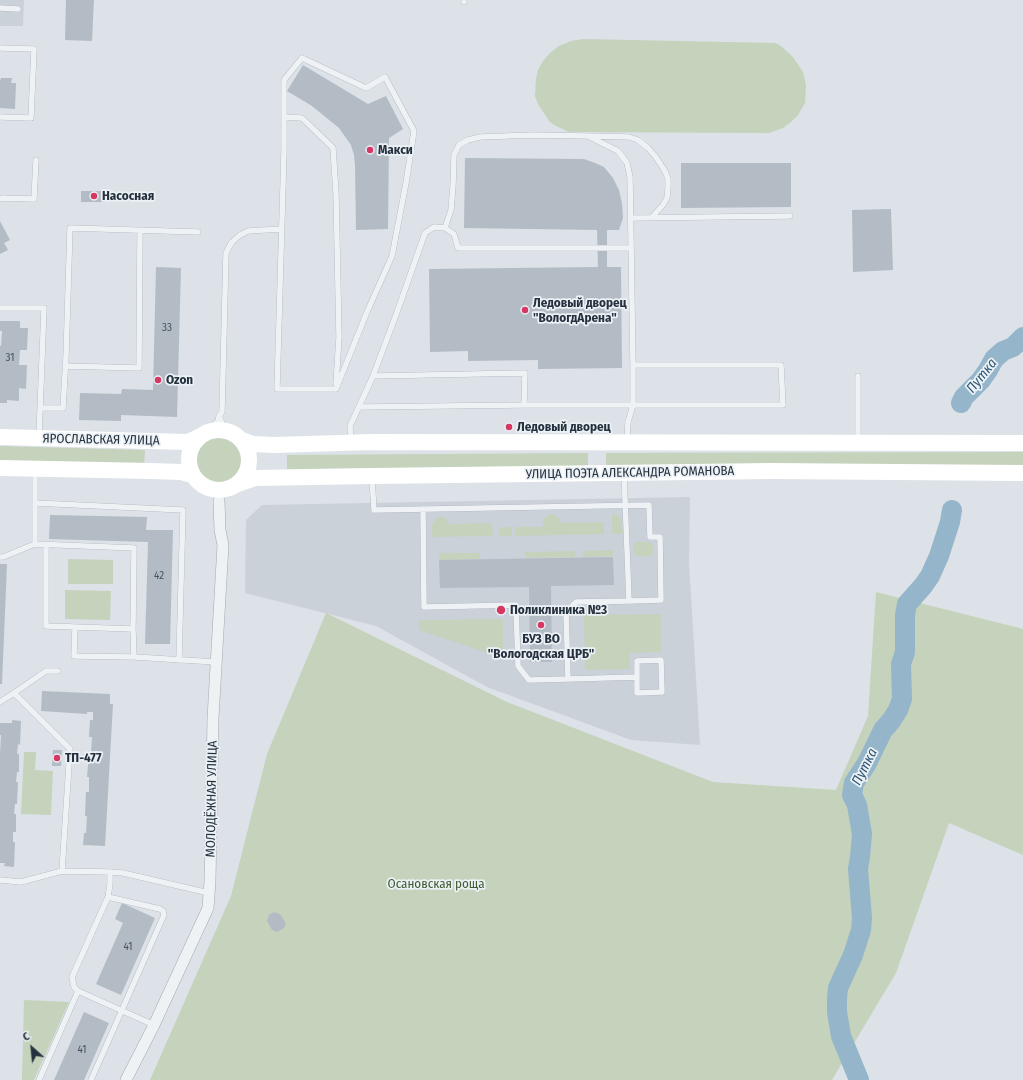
<!DOCTYPE html>
<html>
<head>
<meta charset="utf-8">
<style>
  body { margin:0 }
  #map { position:relative; width:1023px; height:1080px; overflow:hidden; background:#dce2e7; font-family:"Fira Sans Condensed",sans-serif }
  canvas { display:block }
  .north { position:absolute; left:12px; top:1028px; width:40px; height:40px; -webkit-text-stroke:3px #ebf1f5; paint-order:stroke; rotate:333deg; font-size:11px; font-weight:700; line-height:16px; text-align:center; color:#25313e }
  .north::after { content:''; display:block; margin:auto; width:14px; height:18px; background:#25313e; clip-path:polygon(50% 0,100% 100%,50% 72%,0 100%) }
</style>
</head>
<body>
<div id="map">
<canvas width="1023" height="1080"></canvas>
<div class="north">С</div>
</div>
<script>
const ctx = document.querySelector('canvas').getContext('2d');
ctx.lineJoin = 'round';
function fill(path, color) { ctx.fillStyle = color; ctx.fill(path, 'evenodd'); }
const poly = rows => new Path2D(rows.map(r => 'M' + r).join(''));
function stroke(path, color, width, dash) { ctx.strokeStyle = color; ctx.lineWidth = width; ctx.lineCap = dash ? 'butt' : 'round'; ctx.setLineDash(dash || []); ctx.stroke(path); }
function write(font, color, halo, rows, align = 'center') {
  ctx.font = font + ' "Fira Sans Condensed",sans-serif'; ctx.lineWidth = 3.5; ctx.setLineDash([]); ctx.textBaseline = 'middle'; ctx.strokeStyle = halo; ctx.fillStyle = color; for (const [text, x, y, turn = 0] of rows) {
    ctx.save(); ctx.translate(x, y); ctx.rotate((+turn || 0) * Math.PI / 180); ctx.textAlign = isNaN(turn) ? turn : align; if (halo) ctx.strokeText(text, 0, 0); ctx.fillText(text, 0, 0); ctx.restore();
  }
}
fill(poly([
  [0,0,24,0,23,26,0,26],
  [690,497,689,562,700,745,631,740,487,687,376,626,245,593,246,520,262,505]
]), '#cad1d9');
fill(poly([
  [583,39,775,43,781,46,793,57,803,72,806,85,805,103,798,115,791,122,783,128,769,133,569,132,554,125,549,121,538,104,535,96,536,79,538,70,543,61,550,53,559,46,571,41],
  '195 461a23 23 0 1 1 46 0a23 23 0 1 1-46 0Z',
  [0,446,145,450,144,466,0,463],
  [1023,452,1023,466,606,467,606,453],
  [588,453,588,467,287,469,287,455],
  [552,514,557,516,560,520,561,523,604,522,604,534,515,536,515,527,543,527,544,520,546,516],
  [612,514,617,515,621,519,623,534,612,534],
  [441,516,447,519,450,524,492,523,493,536,432,537,432,525,435,519],
  [512,527,512,536,499,536,499,528],
  [636,542,650,542,653,545,653,553,651,556,637,556,634,553,633,546],
  [613,550,613,556,583,557,583,551],
  [575,551,575,557,525,558,525,552],
  [439,553,479,553,480,559,440,560],
  [68,559,113,560,113,584,68,584],
  [65,590,111,591,110,620,65,619],
  [876,592,1023,629,1023,855,949,823,896,973,832,1080,150,1080,231,896,267,754,326,613,507,702,713,782,836,790,868,716],
  [661,614,661,652,630,653,630,669,585,670,584,615],
  [503,619,503,658,419,630,419,620],
  [24,752,36,752,35,770,53,771,51,815,21,814],
  [24,1000,69,1002,34,1080,22,1080]
]), '#c5d2bc');
stroke(poly([
  [961,403,964,397,981,380,988,370,994,359,1003,351,1013,347,1023,337],
  [859,1080,841,1036,837,1012,837,999,838,988,853,955,861,930,862,918,858,869,860,857,862,834,857,805,852,795,854,783,867,763,883,730,891,721,898,710,902,699,901,664,905,652,905,615,907,604,923,586,930,576,939,556,950,522,952,510]
]), '#94b5ca', 20);
fill(poly([
  [66,0,94,0,92,41,65,40],
  [303,65,368,104,386,96,403,129,389,138,388,229,356,230,355,166,354,155,351,145,339,128,312,106,287,91],
  [1,78,12,78,11,83,16,83,15,109,0,108,0,81],
  [465,158,584,159,595,163,604,167,613,178,619,190,622,204,623,218,619,230,607,230,607,267,621,267,622,368,538,369,538,360,468,361,468,351,430,352,429,269,598,267,597,230,464,228],
  [681,163,791,163,791,207,681,208],
  [81,191,106,191,106,202,81,202],
  [891,209,893,270,853,272,852,210],
  [0,221,10,240,4,243,8,250,0,254],
  [156,267,181,268,177,417,121,415,121,421,79,420,80,393,121,394,122,389,153,390],
  [0,321,20,321,20,328,28,328,27,350,20,350,19,365,27,365,26,389,19,388,19,401,7,400,7,403,0,403,0,346,1,346,2,331,0,331],
  [50,515,147,517,146,530,173,530,170,644,145,644,148,542,49,539],
  [613,557,614,585,551,586,552,662,530,662,529,587,440,588,439,560],
  [0,564,7,564,2,684,0,684],
  [42,691,110,694,110,704,113,704,105,846,83,845,84,833,86,833,87,816,85,816,86,792,89,792,89,777,87,777,89,753,91,753,92,737,89,737,90,720,93,720,93,712,87,712,87,714,41,711],
  [12,720,21,721,20,745,18,744,17,754,19,754,19,772,17,772,16,782,18,782,17,804,15,804,14,814,16,814,16,832,13,832,13,842,15,842,14,867,4,866,5,863,0,863,0,754,1,735,0,735,0,723,12,723],
  [53,750,62,750,61,766,52,766],
  [122,903,155,918,121,995,96,984,123,923,115,919],
  [274,912,280,914,286,923,284,928,277,932,272,930,267,921,269,915],
  [84,1012,109,1023,84,1080,54,1080]
]), '#b3bcc4');
const lane = poly([
  [464,2,464,0],
  [0,8,18,9],
  [0,48,34,49,31,118,0,117],
  [302,58,366,88,385,77,414,131,406,183,392,256,367,312,336,389,277,389,284,151,284,80,302,58],
  [284,117,302,118,333,148,336,193,339,337,336,384],
  [591,136,629,137,638,140,648,148,655,156,665,171,668,179,668,188,667,198,663,205,652,217],
  [0,199,2,198,34,199,36,160],
  [631,218,790,216],
  [445,228,451,210,453,186,454,155,459,145,468,140,480,137,533,135,588,136,618,151,627,163,630,177,633,365],
  [0,308,44,308,39,436],
  [65,366,139,368,140,230],
  [524,405,783,405,781,365,633,365,633,405,628,422,627,440],
  [360,407,524,405,525,373,373,376],
  [40,408,63,408,66,357,70,228,198,232],
  [219,416,224,427,231,432],
  [206,432,218,421,219,416,222,412,226,253,229,247,232,242,240,235,248,231,281,229],
  [858,441,858,376],
  [351,442,350,426,373,376,396,315,425,233,434,227,445,228,454,234,458,248,631,248],
  [35,470,35,544],
  [372,478,374,510,649,505,650,537,660,537,661,600,629,601],
  [211,490,217,496,219,501],
  [219,501,220,498,226,490],
  [35,503,183,510,179,660],
  [423,509,424,607,516,605,518,666,529,680,568,679,566,612,576,602,629,601,624,473],
  [46,544,46,626,133,629,134,657,216,662],
  [0,557,3,557,35,544,134,548,133,629],
  [75,627,74,656,134,657],
  [568,679,637,677,637,693,662,692,661,660,637,661,637,677],
  [14,693,46,671,58,671],
  [0,702,14,693,70,749,62,871],
  [110,872,110,884,108,897,72,977,74,987,78,991,154,1025],
  [0,880,21,882,62,871,110,872,123,873,209,893],
  [39,1080,78,991],
  [91,1080,164,915,163,911,160,909,108,897]
]);
const street = poly([
  [126,1080,154,1025,208,908,210,881,213,718,223,545,220,530,219,501]
]);
stroke(lane, '#a1a9b1', 6);
stroke(street, '#a1a9b1', 12);
stroke(lane, '#eff2f5', 5.5);
stroke(street, '#eff2f5', 11);
stroke(poly([
  '189 460a30 30 0 1 1 60 0a30 30 0 1 1-60 0Z',
  [0,437,187,442,195,439,200,436],
  [242,440,253,444,274,445,372,442,1023,443],
  [0,468,152,471,181,472,192,475],
  [238,484,255,478,372,476,771,471,1023,473]
]), '#fff', 16);
for (const [x, y, r, color] of [
  [370,150,4,"#d63864"],
  [94,196,4,"#d63864"],
  [525,310,4,"#d63864"],
  [158,380,4,"#d63864"],
  [509,427,4,"#d63864"],
  [501,610,5,"#d63864"],
  [541,625,4,"#d63864"],
  [57,758,4,"#d63864"]
]) { const dot = new Path2D(); dot.arc(x, y, r, 0, 2 * Math.PI); ctx.fillStyle = color; ctx.fill(dot); stroke(dot, '#ebf1f5', 1.5); }
write('11px', '#485460', null, [
  ["33",167,328],
  ["31",10,358],
  ["42",159,576],
  ["41",128,947],
  ["41",82,1050]
]);
write('bold 13px', '#25313e', '#ebf1f5', [
  ["Макси",378,150],
  ["Насосная",102,196],
  ["Ледовый дворец",533,303],
  ["\"ВологдАрена\"",533,318],
  ["Ozon",166,380],
  ["Ледовый дворец",517,427],
  ["Поликлиника №3",510,610],
  ["БУЗ ВО",541,639,"center"],
  ["\"Вологодская ЦРБ\"",541,654,"center"],
  ["ТП-477",65,758]
], 'left');
write('13px', '#25313e', '#ebf1f5', [
  ["ЯРОСЛАВСКАЯ УЛИЦА",101,440,1],
  ["УЛИЦА ПОЭТА АЛЕКСАНДРА РОМАНОВА",630,473,-1],
  ["МОЛОДЁЖНАЯ УЛИЦА",212,799,-89]
]);
write('13px', '#3f5b31', '#ebf1f5', [
  ["Осановская роща",436,884]
]);
write('italic 14px', '#2d5674', '#ebf1f5', [
  ["Путка",982,376,-51],
  ["Путка",865,767,-63]
]);
</script>
</body>
</html>
